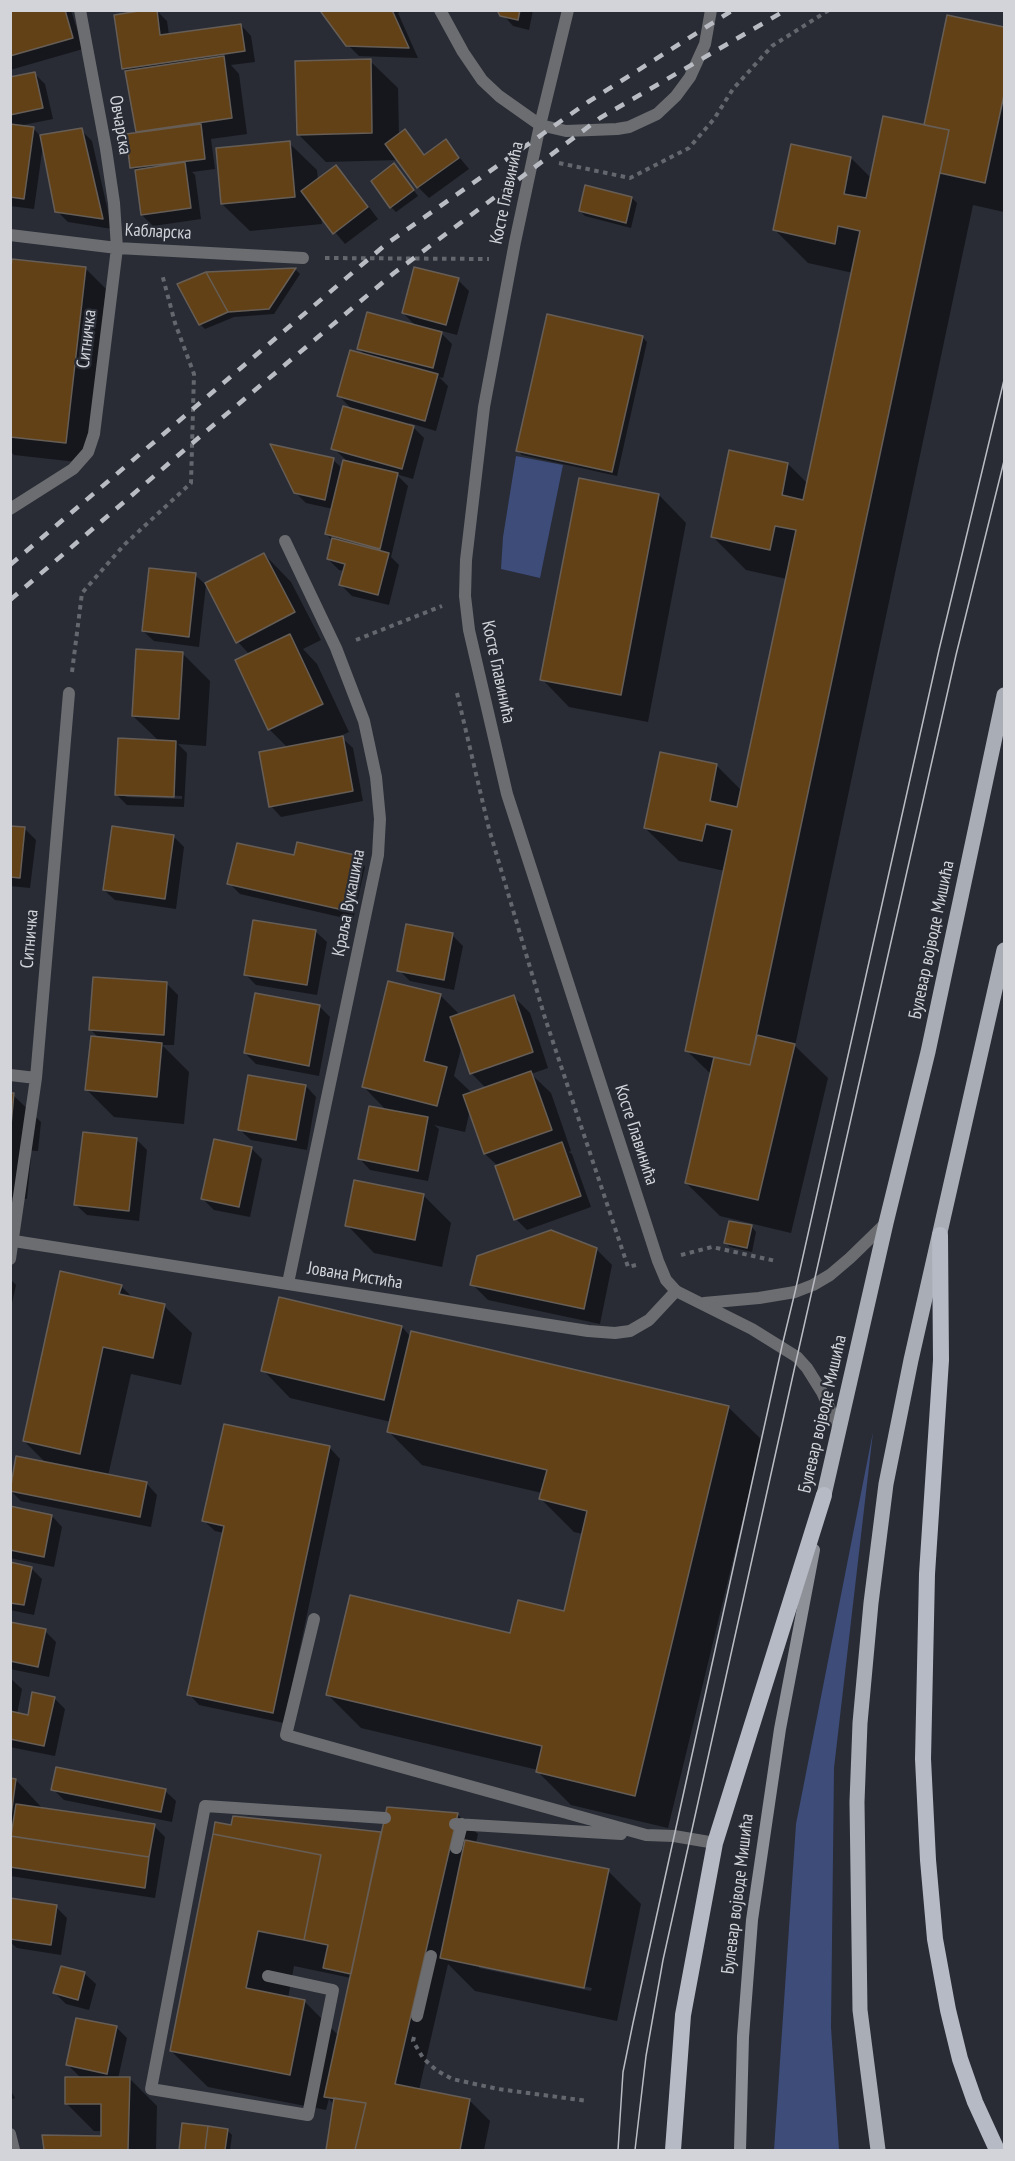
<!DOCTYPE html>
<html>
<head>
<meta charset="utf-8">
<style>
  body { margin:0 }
  #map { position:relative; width:1015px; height:2161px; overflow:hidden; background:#292c35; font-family:"PT Sans Narrow",sans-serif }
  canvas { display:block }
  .frame { position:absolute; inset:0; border:12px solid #d2d4da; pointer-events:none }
</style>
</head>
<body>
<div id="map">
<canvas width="1015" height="2161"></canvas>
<div class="frame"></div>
</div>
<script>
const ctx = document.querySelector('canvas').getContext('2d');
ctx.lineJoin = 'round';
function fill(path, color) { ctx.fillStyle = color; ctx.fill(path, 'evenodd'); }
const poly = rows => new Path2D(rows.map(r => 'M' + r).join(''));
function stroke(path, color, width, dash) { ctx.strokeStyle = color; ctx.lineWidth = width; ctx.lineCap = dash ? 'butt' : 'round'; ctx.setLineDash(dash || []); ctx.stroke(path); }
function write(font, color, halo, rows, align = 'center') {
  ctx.font = font + ' "PT Sans Narrow",sans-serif'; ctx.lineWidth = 4.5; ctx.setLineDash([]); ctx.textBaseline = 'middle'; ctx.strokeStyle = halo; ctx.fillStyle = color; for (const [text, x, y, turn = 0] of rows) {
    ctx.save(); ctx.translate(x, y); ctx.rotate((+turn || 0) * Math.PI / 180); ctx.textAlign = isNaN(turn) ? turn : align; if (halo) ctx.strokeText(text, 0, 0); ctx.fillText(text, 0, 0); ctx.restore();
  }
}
fill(poly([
  [516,456,563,465,540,578,501,569,503,537],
  [873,1432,834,1768,831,2027,839,2150,774,2150,796,1824]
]), '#3d4c79');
fill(poly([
  [17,10,71,10,83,49,10,70,10,12],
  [156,10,167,21,169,35,241,25,251,36,255,62,231,65,239,74,247,134,211,139,215,169,192,172,195,175,201,219,153,226,142,215,137,172,132,167,140,134,137,131,127,72,123,68],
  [325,10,403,10,398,13,418,58,359,56,348,45],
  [499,10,533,10,529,30,513,26],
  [948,17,1004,29,1004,212,973,205,795,1046,828,1078,791,1233,720,1216,686,1183,712,1075,687,1051,725,871,679,861,645,828,661,754,717,766,742,791,787,579,746,570,713,537,788,464,808,484,853,273,808,263,775,230,851,158,872,179,925,126],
  [370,61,398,88,399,136,405,131,425,156,446,141,469,169,429,198,418,187,399,160,326,162,298,134],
  [34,73,45,84,53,119,18,126,33,128,41,137,81,130,92,141,112,229,68,222,57,211,43,145,34,209,10,206,10,79],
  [289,143,317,170,318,181,336,167,347,178,378,219,345,244,321,215,322,224,250,231,222,204],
  [399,170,418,196,396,212,391,207],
  [632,198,637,203,631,228,585,216,580,211],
  [85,268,106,289,86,463,14,455,10,451,10,286],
  [295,269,300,274,274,314,234,317,205,329,200,324,206,273],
  [458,280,469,291,457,335,438,330,452,344,443,378,439,377,448,386,436,431,409,423,424,438,413,479,396,474,408,486,391,557,399,565,389,605,352,596,341,585,344,571,339,570,328,559,333,541,326,534,333,509,306,503,295,492,333,460,343,469,345,459,333,448,354,411,339,396,366,356,359,349,417,327,403,313],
  [642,337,647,342,617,476,522,455,517,450],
  [659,495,686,523,648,722,569,707,542,679],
  [264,554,291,582,321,640,303,649,317,664,349,732,340,736,353,748,363,801,281,817,271,806,288,748,269,729,250,655,238,642],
  [195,575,206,585,199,647,154,641,143,631],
  [183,654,210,681,206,746,178,744,187,753,184,807,127,805,116,794,159,741,133,716],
  [126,794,182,796,182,799,126,797],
  [10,827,25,829,36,840,30,888,10,886],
  [174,837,184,847,176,909,115,900,104,890],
  [355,856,365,867,353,920,240,894,229,883],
  [316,932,327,942,317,995,256,985,245,974],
  [452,935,463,946,454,990,410,981,399,970],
  [167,984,178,995,174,1045,162,1045,189,1072,184,1124,114,1117,87,1090,99,1038,90,1029],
  [440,995,460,1015,514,997,530,1013,548,1068,531,1074,551,1093,571,1151,569,1152,572,1154,591,1207,527,1230,516,1219,498,1166,485,1154,470,1110,465,1132,434,1125,439,1129,428,1181,370,1170,360,1159,387,1111,363,1086],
  [462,1045,471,1073,486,1088,472,1093,454,1076],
  [320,1007,330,1017,319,1076,256,1064,245,1053],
  [306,1086,316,1097,307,1150,251,1140,240,1130],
  [10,1094,13,1095,41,1122,38,1151,24,1150,31,1157,27,1199,12,1197,10,1206],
  [136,1139,147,1150,139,1221,87,1215,76,1205],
  [251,1148,262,1159,250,1217,214,1210,203,1199],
  [423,1195,451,1223,442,1267,374,1253,347,1225],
  [751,1226,756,1232,752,1252,730,1247,725,1242],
  [596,1249,612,1265,600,1324,488,1300,472,1284],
  [10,1279,16,1285,10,1312],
  [121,1286,134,1299,164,1306,192,1333,181,1385,131,1374,108,1476,147,1484,157,1495,151,1527,21,1501,10,1490,47,1464,24,1441],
  [402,1327,411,1337,728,1407,762,1440,668,1828,571,1805,538,1772,538,1770,361,1728,328,1695,511,1635,565,1612,583,1534,574,1532,541,1499,542,1493,422,1465,388,1431,391,1422,290,1398,263,1370],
  [225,1425,330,1448,340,1459,284,1723,199,1705,189,1694,224,1533,215,1531,204,1521],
  [10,1508,52,1516,62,1527,54,1567,10,1558],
  [10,1564,31,1568,42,1579,34,1615,10,1610],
  [10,1624,45,1631,56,1642,49,1677,10,1669],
  [10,1678,22,1689,17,1714,29,1717,54,1698,65,1709,55,1756,10,1747],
  [10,1780,16,1780,43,1809,154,1826,165,1837,155,1898,10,1876],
  [53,1789,165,1791,176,1801,172,1822,64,1800],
  [457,1814,478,1834,476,1843,608,1871,641,1904,617,2021,475,1991,448,1964,419,2090,469,2100,490,2121,484,2150,328,2150,334,2105,329,2099,326,2110,208,2087,171,2051,234,1817,381,1833,383,1835],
  [479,1965,592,1988,591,1991,479,1968],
  [294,1966,351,1978,339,2036,304,2001,288,1998],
  [10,1907,56,1907,67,1918,61,1955,17,1948,10,1942],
  [62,1968,85,1974,96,1984,89,2010,66,2004,55,1993],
  [116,2027,127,2038,118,2079,130,2079,157,2106,156,2150,45,2150,43,2136,102,2137,102,2131,94,2131,67,2104,82,2079,68,2065],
  [10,2089,15,2098,10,2100],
  [184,2125,227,2130,232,2135,230,2150,180,2150]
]), '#0007');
const building = poly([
  [65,10,73,38,10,56,10,11,65,10],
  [145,10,157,10,160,35,241,24,245,51,122,69,114,15,145,10],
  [325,10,392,10,409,48,346,46,321,12,325,10],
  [497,10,520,10,518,20,500,16,497,10],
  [947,15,1004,27,1004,95,985,183,940,173,949,130,924,125,947,15],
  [224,56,232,118,136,132,125,71,224,56],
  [371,59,372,133,297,135,295,61,371,59],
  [35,72,43,108,10,115,10,77,35,72],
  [883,116,949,130,750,1065,685,1051,732,830,706,824,702,841,644,828,660,752,717,764,710,801,737,807,796,530,775,526,770,550,711,537,729,450,788,463,782,495,803,500,860,231,838,226,835,244,773,230,791,144,851,157,844,194,866,198,883,116],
  [10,124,34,127,24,199,10,197,10,124],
  [201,124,205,159,130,168,126,134,201,124],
  [82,128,103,219,55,212,40,135,82,128],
  [405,129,424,155,446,139,459,158,417,188,385,144,405,129],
  [290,141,295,197,221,204,216,148,290,141],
  [185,162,191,208,141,215,135,170,185,162],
  [394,163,414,190,390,208,371,181,394,163],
  [336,165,368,207,333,234,301,191,336,165],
  [585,185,632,197,626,223,579,211,585,185],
  [12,259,86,267,66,443,10,437,10,273,12,259],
  [414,267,459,278,446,325,402,313,414,267],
  [296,268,269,309,228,312,206,272,296,268],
  [206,272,228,312,199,325,177,284,206,272],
  [367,312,442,332,433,368,357,349,367,312],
  [547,314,643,336,612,472,516,451,547,314],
  [350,350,438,374,425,421,337,396,350,350],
  [343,406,414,426,402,469,331,449,343,406],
  [270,444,334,458,325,500,294,493,270,444],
  [343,460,398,473,380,549,325,534,343,460],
  [579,478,659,494,621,695,540,680,579,478],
  [332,538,389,553,378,595,339,585,345,564,327,559,332,538],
  [264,553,295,612,236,643,205,583,264,553],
  [149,568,196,573,189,637,142,631,149,568],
  [290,634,323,704,268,730,235,660,290,634],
  [136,649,183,652,179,719,132,716,136,649],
  [343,736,353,791,269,807,259,752,343,736],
  [118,738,176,741,174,797,115,795,118,738],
  [10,826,25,827,20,878,10,877,10,826],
  [112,826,174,835,165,899,103,890,112,826],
  [297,842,355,855,343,910,227,884,237,843,294,855,297,842],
  [253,920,316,930,307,985,244,975,253,920],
  [406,924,453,933,444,980,397,971,406,924],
  [93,977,167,982,164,1035,89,1030,93,977],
  [388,981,441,994,424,1061,447,1067,437,1106,362,1087,388,981],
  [255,993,320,1005,309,1066,244,1053,255,993],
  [514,995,533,1052,470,1074,450,1017,514,995],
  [757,1035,795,1044,758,1200,685,1183,714,1057,750,1065,757,1035],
  [91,1036,162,1043,157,1097,85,1090,91,1036],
  [531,1071,552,1130,484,1154,463,1095,531,1071],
  [248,1075,306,1085,296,1140,238,1130,248,1075],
  [10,1093,14,1093,11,1125,10,1125,10,1093],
  [369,1106,428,1117,418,1171,358,1159,369,1106],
  [83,1132,137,1138,129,1211,74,1205,83,1132],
  [214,1139,252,1147,239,1207,201,1199,214,1139],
  [562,1142,581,1196,514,1220,495,1166,562,1142],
  [354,1180,424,1194,415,1240,345,1226,354,1180],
  [729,1221,752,1225,747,1248,724,1243,729,1221],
  [551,1230,597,1248,584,1309,470,1285,477,1256,551,1230],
  [60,1271,122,1285,119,1294,165,1304,153,1358,103,1347,80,1454,23,1441,60,1271],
  [279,1297,402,1326,384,1400,261,1371,279,1297],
  [411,1331,729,1406,635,1796,536,1772,542,1746,326,1695,350,1595,510,1633,518,1600,564,1611,587,1511,539,1499,547,1470,387,1432,411,1331],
  [224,1424,330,1446,273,1713,187,1695,224,1526,202,1521,224,1424],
  [16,1456,147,1482,140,1517,10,1491,16,1456],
  [10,1506,52,1515,44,1557,10,1550,10,1506],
  [10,1562,32,1567,24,1605,10,1603,10,1562],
  [10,1622,46,1629,38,1667,10,1661,10,1622],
  [32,1692,55,1697,44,1746,10,1739,10,1711,28,1715,32,1692],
  [56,1767,166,1789,161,1812,51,1790,56,1767],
  [10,1778,16,1779,11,1816,10,1816,10,1778],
  [16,1804,155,1824,149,1857,11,1836,16,1804],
  [387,1807,458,1813,395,2084,470,2099,460,2150,355,2150,366,2103,324,2097,387,1807],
  [233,1816,381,1832,351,1974,323,1968,328,1945,304,1940,321,1855,213,1834,215,1822,231,1825,233,1816],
  [213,1834,321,1855,304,1940,258,1931,246,1988,305,2000,290,2075,170,2051,213,1834],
  [10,1836,149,1857,145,1888,10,1867,10,1836],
  [465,1840,609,1869,584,1988,440,1958,465,1840],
  [10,1898,57,1905,51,1945,10,1939,10,1898],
  [61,1966,85,1972,78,2000,53,1993,61,1966],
  [76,2018,117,2026,107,2074,66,2065,76,2018],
  [65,2077,130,2077,128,2150,44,2150,42,2135,101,2136,101,2104,65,2104,65,2077],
  [334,2098,366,2103,355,2150,326,2150,334,2098],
  [182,2123,208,2126,205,2150,179,2150,182,2123],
  [208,2126,228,2129,225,2150,205,2150,208,2126]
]);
fill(building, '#634116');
stroke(building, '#665e56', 1.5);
stroke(poly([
  [559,163,630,178,689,148,714,119,733,89,772,46,829,10],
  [325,258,489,259],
  [356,640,442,606],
  [72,672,82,593,124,545,191,483,194,374,175,323,162,274],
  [457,693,489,829,545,1018,628,1267,636,1265],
  [681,1255,712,1247,776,1261],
  [414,2037,413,2041,423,2058,436,2070,452,2079,498,2089,588,2101]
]), '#64676e', 4, [4.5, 4.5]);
stroke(poly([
  [540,125,566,131,617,129,629,127,657,114,676,96,690,77,705,44,711,10],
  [314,1619,286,1735,646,1835,674,1836,715,1843],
  [455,1824,621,1834],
  [456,1848,462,1824],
  [268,1976,333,1990,308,2115,151,2089,205,1806,385,1818],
  [417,2016,431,1956]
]), '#6b6d71', 12);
stroke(poly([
  [10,235,117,248,303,258],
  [10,509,73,469,88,452,94,434,117,248,114,203,106,149,80,10],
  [285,541,336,648,364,721,376,777,380,819,378,855,288,1283],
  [10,1075,36,1078],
  [14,1241,588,1331,615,1333,630,1331,649,1320,676,1291],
  [10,1259,36,1078,69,693],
  [10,2134,14,2150]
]), '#6b6d71', 12);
stroke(poly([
  [440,10,463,52,482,80,499,96,540,125],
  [568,10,540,125,515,242,484,407,466,560,465,596,469,630,507,794,658,1261,666,1280,676,1291,752,1329,797,1357,807,1368,822,1392,839,1429],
  [704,1303,759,1298,795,1292,813,1285,830,1275,850,1258,886,1223]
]), '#6b6d71', 12);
stroke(poly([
  [740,2150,743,2037,752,1920,780,1729,814,1550]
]), '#8e9198', 12);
stroke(poly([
  [824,1495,886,1223,928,1052,1004,695],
  [878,2150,860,2010,857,1802,860,1723,871,1603,886,1484,911,1360,1004,950]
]), '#a9adb6', 15);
stroke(poly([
  [940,1235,941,1360,927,1574,923,1759,928,1860,935,1939,948,2010,960,2059,975,2102,997,2150],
  [673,2150,683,2015,715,1843,824,1495]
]), '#b6bac4', 16);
stroke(poly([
  [618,2150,623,2072,633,2023,782,1346,795,1292,939,650,1004,380],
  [635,2150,646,2056,663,1960,797,1357,956,655,1004,461]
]), '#babcc3', 1.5);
stroke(poly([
  [10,565,385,245,588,102,733,10],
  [10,600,210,428,394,273,600,118,786,10]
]), '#babcc3', 4.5, [10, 10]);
write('18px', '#d2d4da', '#292c35', [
  ["Овчарска",120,125,80],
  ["Косте Главинића",507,193,-78],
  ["Кабларска",158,232,3],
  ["Ситничка",87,339,-83],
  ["Косте Главинића",498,672,78],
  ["Краља Вукашина",349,903,-79],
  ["Ситничка",30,939,-85],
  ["Булевар војводе Мишића",932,940,-78],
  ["Косте Главинића",636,1135,72],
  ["Јована Ристића",355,1276,9],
  ["Булевар војводе Мишића",823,1414,-77],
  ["Булевар војводе Мишића",738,1894,-83]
]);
</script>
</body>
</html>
